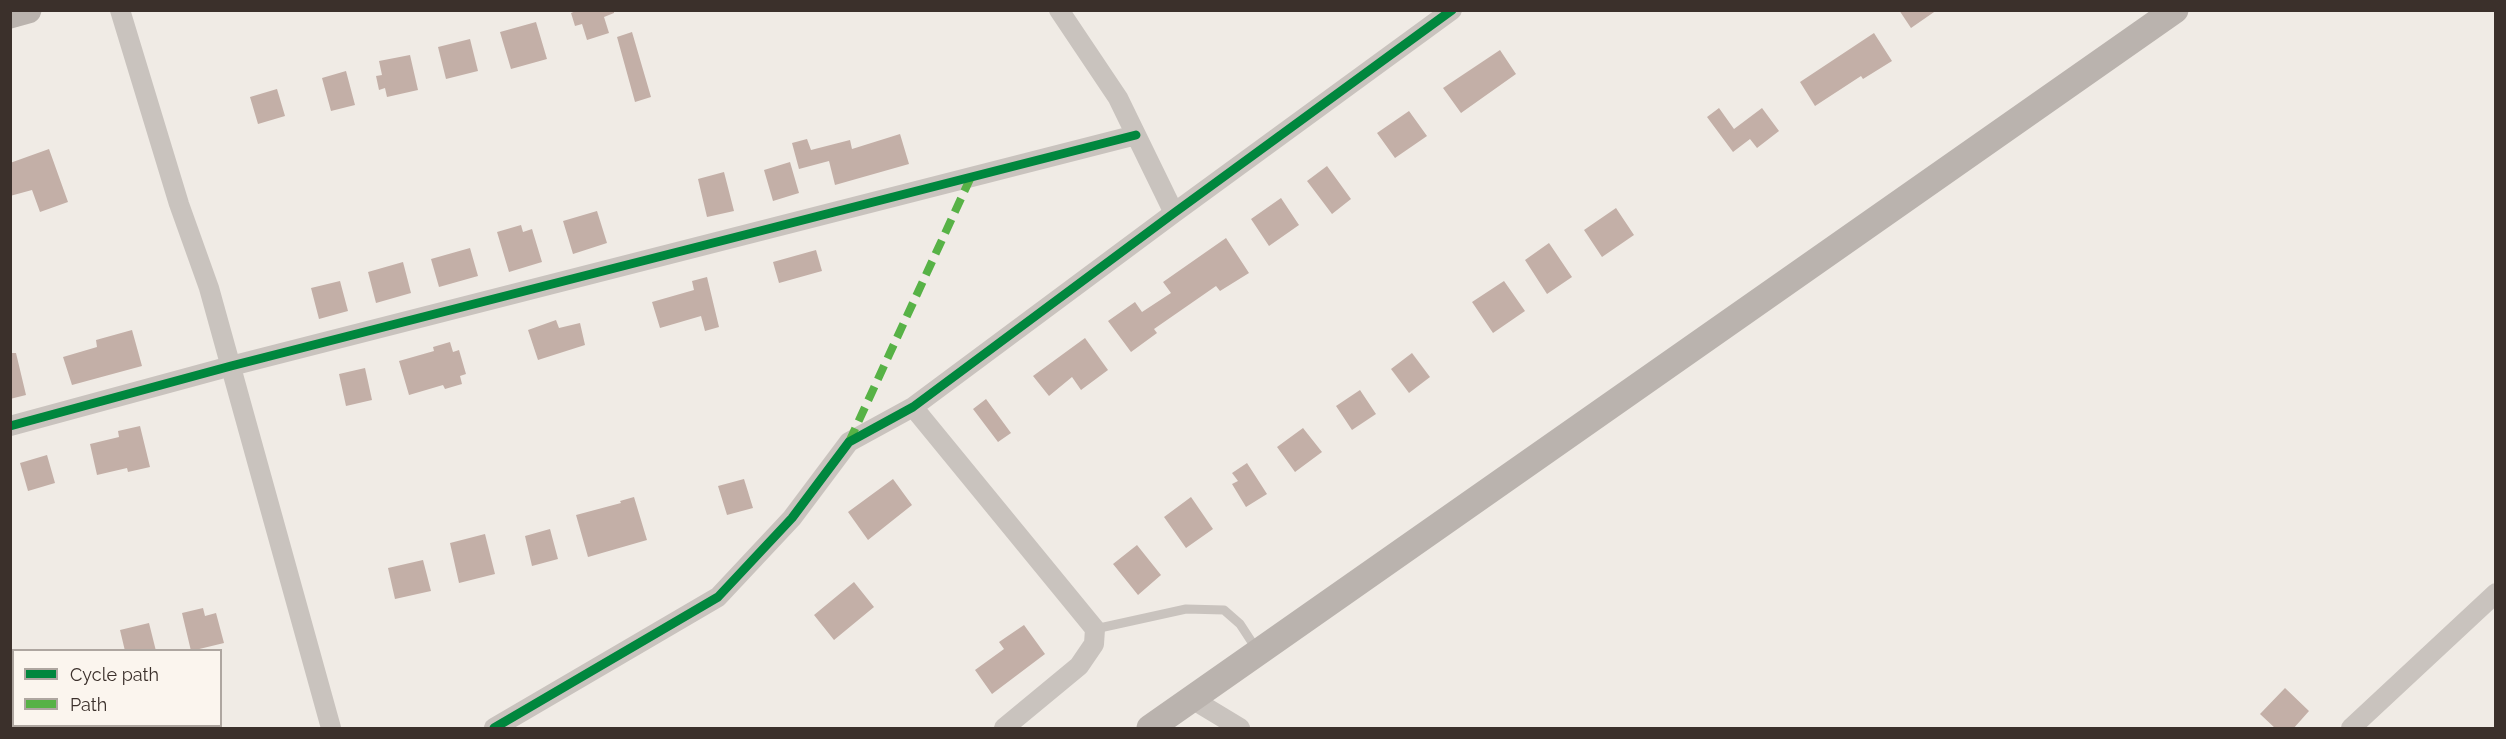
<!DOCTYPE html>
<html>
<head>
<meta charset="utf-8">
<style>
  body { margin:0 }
  #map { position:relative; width:2506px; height:739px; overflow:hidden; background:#f0ebe5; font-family:Raleway,sans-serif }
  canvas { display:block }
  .frame { position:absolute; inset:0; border:12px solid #3b302b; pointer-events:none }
  .legend { position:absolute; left:12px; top:649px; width:210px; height:78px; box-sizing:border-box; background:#fbf5ee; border:2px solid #aea6a0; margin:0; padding:8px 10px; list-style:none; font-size:18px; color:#3b302b }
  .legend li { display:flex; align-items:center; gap:12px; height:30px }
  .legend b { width:30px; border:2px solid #aea6a0 }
</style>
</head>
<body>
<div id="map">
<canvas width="2506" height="739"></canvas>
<div class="frame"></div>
<ul class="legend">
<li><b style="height:8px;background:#00873e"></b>Cycle path</li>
<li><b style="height:8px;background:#57b246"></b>Path</li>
</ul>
</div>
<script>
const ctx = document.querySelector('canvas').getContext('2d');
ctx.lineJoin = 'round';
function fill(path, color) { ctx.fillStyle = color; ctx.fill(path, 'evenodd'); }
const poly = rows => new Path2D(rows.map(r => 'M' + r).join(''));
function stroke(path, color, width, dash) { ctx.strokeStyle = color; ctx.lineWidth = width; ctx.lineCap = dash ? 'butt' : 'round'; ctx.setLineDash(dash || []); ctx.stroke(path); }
fill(poly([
  [578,10,614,10,614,13,604,17,609,33,587,40,582,24,575,26,571,13],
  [1899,10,1937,10,1911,28],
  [536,22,547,59,511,69,500,32],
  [632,32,651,97,635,102,617,37],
  [1874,33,1892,61,1863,79,1861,76,1815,106,1800,82],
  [470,39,478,71,446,79,438,47],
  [1500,50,1516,74,1461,113,1443,88],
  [410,55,418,90,387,97,385,88,379,90,376,76,382,75,379,61],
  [346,71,355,105,331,111,322,78],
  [277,89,285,116,258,124,250,97],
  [1719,108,1734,129,1762,108,1779,131,1757,148,1750,139,1733,152,1707,117],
  [1409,111,1427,136,1395,158,1377,133],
  [900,134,909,164,835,185,829,161,799,169,792,143,807,139,811,150,850,140,852,149],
  [49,149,68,202,40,212,32,190,10,196,10,163],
  [790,162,799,193,773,201,764,170],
  [1327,166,1351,199,1332,214,1307,181],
  [724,172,734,211,707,217,698,179],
  [1281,198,1299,225,1269,246,1251,219],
  [1616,208,1634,235,1602,257,1584,230],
  [597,211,607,243,573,254,563,221],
  [521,225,523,232,532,229,542,262,509,272,497,232],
  [1226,238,1249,273,1220,291,1216,286,1154,329,1157,333,1131,352,1108,321,1135,302,1142,312,1171,293,1163,282],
  [1549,243,1572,277,1547,294,1525,260],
  [470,248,478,276,439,287,431,259],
  [816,250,822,271,779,283,773,262],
  [403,262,411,293,376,303,368,272],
  [707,277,719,327,705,331,701,316,660,328,652,302,694,290,692,281],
  [340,281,348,311,319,319,311,288],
  [1504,281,1525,311,1493,333,1472,302],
  [556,320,559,328,580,323,585,345,538,360,528,330],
  [132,330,142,366,72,385,63,357,97,347,96,340],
  [1085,338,1108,370,1081,390,1072,377,1049,396,1033,376],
  [450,342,453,352,459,350,466,374,460,376,462,384,445,389,443,385,409,395,399,361,434,351,433,347],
  [10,353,16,353,26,395,10,399],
  [1412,353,1430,377,1409,393,1391,369],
  [365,368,372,400,346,406,339,374],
  [1360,390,1376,414,1352,430,1336,406],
  [986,399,1011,433,998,442,973,409],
  [140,426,150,467,128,472,127,468,97,475,90,444,119,437,118,431],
  [1303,428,1322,452,1295,472,1277,447],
  [47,455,55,483,28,491,20,463],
  [1247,463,1267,494,1246,507,1232,484,1238,481,1232,473],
  [744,479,753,508,727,515,718,486],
  [893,479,912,505,868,540,848,512],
  [634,497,647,540,588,557,576,515,621,503,620,501],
  [1191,497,1213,529,1186,548,1164,517],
  [550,529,558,559,532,566,525,536],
  [485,534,495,574,459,583,450,543],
  [1137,545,1161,575,1138,595,1113,564],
  [423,560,431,591,395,599,388,568],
  [854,582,874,607,834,640,814,615],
  [203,608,205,616,216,613,224,643,191,651,182,613],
  [149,623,156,651,125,651,120,630],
  [1024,625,1045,654,992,694,975,670,1004,649,999,642],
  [2285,688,2309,711,2293,729,2276,729,2260,714]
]), '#c3afa7');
stroke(poly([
  [1095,629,1186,609,1224,610,1240,624,1257,650]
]), '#c9c3be', 9);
stroke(poly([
  [120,10,179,204,209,288,331,728],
  [1059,10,1118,98,1174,213],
  [913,407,1095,629,1094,644,1079,666,1004,728],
  [10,426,231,366,1136,135],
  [1192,699,1240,728],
  [494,728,718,597,792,518,849,442,913,407,1174,213,1452,10],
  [2351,728,2496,593]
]), '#c9c3be', 20);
stroke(poly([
  [10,15,28,10],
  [1150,728,2175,10]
]), '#bab3ae', 27);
stroke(poly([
  [849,442,970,179]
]), '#57b246', 8, [15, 8]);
stroke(poly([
  [10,426,231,366,1136,135],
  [494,728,718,597,792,518,849,442,913,407,1174,213,1452,10]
]), '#00873e', 9);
</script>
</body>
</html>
